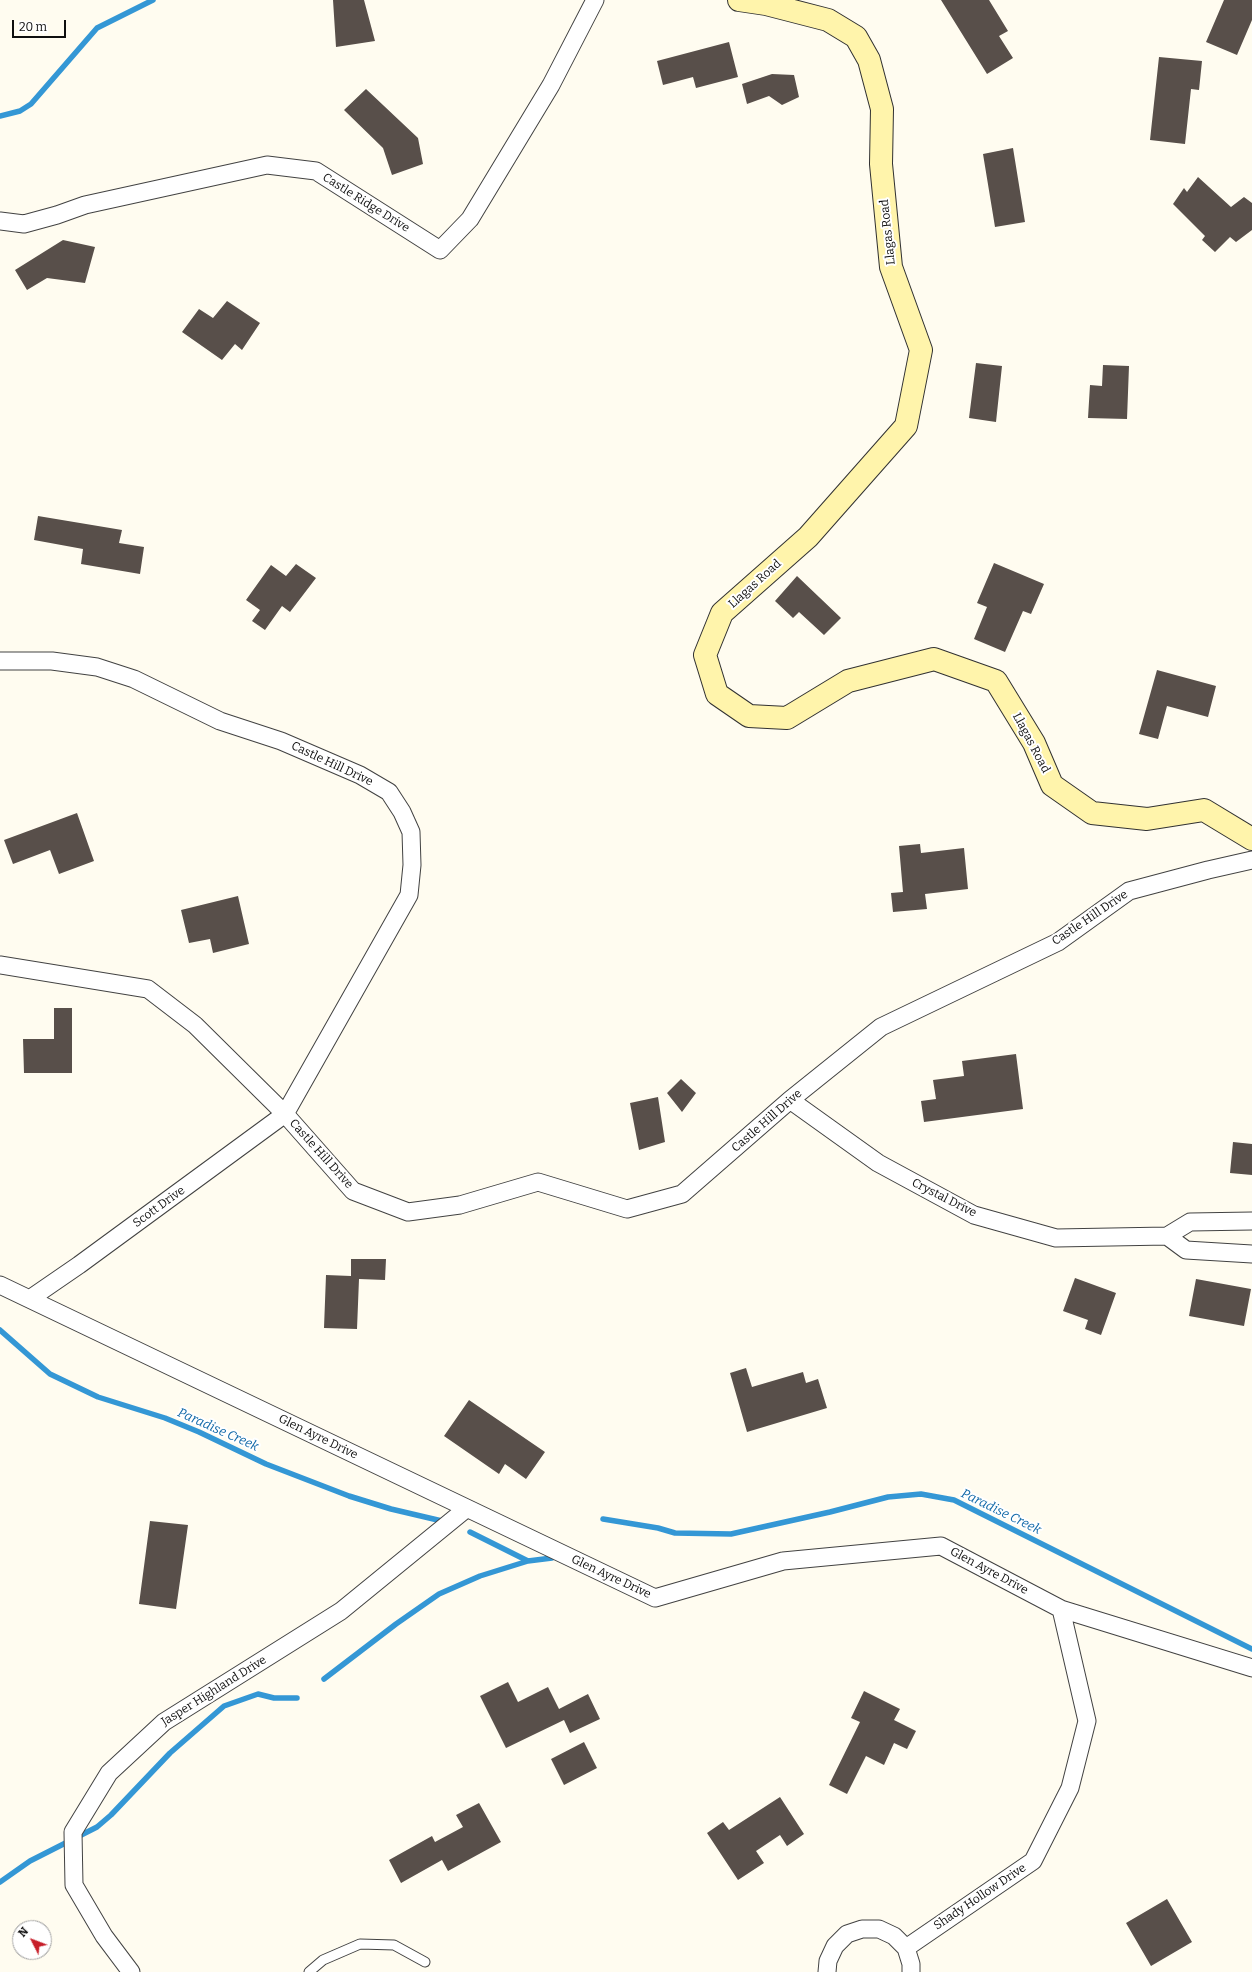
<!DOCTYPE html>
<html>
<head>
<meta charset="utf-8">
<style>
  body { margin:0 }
  #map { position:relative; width:1252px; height:1972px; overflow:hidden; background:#fffcf0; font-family:Bitter,serif }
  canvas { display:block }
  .north { position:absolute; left:12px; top:1920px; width:40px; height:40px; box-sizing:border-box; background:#fff; border:1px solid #9f9f9f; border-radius:50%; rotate:312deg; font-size:11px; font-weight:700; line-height:16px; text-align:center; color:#0f0f0f }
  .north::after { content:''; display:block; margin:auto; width:14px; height:18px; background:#c71e29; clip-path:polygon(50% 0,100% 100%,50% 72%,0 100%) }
  .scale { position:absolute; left:12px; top:20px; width:54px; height:18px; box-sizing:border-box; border:2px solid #0f0f0f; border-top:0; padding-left:5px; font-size:12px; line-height:14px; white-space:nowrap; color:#0f0f0f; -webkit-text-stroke:3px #fff; paint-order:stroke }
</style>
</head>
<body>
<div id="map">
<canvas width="1252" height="1972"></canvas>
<div class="north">N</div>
<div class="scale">20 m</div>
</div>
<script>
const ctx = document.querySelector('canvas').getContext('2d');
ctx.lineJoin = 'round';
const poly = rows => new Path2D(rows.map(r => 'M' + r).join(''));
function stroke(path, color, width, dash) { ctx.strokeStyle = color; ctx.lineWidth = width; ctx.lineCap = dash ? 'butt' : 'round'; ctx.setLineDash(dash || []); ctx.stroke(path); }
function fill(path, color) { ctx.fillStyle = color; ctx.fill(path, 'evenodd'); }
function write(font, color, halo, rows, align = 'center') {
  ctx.font = font + ' Bitter,serif'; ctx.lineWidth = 4; ctx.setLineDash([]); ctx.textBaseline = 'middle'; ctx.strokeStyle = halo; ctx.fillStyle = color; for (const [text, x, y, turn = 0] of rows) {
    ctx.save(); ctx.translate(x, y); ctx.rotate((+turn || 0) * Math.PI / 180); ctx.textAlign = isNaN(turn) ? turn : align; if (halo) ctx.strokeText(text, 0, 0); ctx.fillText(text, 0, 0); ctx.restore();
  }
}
stroke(poly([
  [0,116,20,111,31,104,97,28,153,0],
  [0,1330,50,1374,98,1397,165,1418,199,1432,266,1464,349,1496,391,1509,442,1521],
  [603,1519,658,1528,675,1533,731,1534,830,1512,888,1497,921,1494,954,1500,1252,1649],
  [470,1532,528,1561,552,1558],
  [324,1679,396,1624,439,1594,480,1576,528,1561],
  [0,1882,30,1861,97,1827,111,1815,170,1753,224,1706,258,1694,274,1698,297,1698]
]), '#3497d5', 5.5);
fill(poly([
  [333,0,364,0,375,41,336,47],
  [941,0,989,0,1008,31,999,36,1013,58,987,74],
  [1224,0,1252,0,1252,20,1237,55,1206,42],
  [729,42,738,77,696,88,693,77,663,85,657,61],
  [1159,57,1202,61,1199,90,1191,89,1185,144,1150,140],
  [772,74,794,75,799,97,782,105,769,96,747,104,742,84],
  [366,89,418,138,423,164,392,175,383,148,344,110],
  [1013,148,1025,222,995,227,983,154],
  [1198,177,1231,207,1244,197,1252,203,1252,230,1236,242,1230,237,1215,252,1202,240,1205,236,1173,204,1184,188,1187,192],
  [63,240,95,247,85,283,47,278,27,290,15,270],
  [227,301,260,323,242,350,235,344,222,360,182,332,199,309,213,318],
  [976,363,1002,366,996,422,969,418],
  [1103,365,1129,366,1127,419,1088,418,1090,385,1102,386],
  [38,516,122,530,119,543,144,547,140,574,81,564,83,549,34,540],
  [994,563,1044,584,1031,614,1023,611,1005,652,974,639,987,607,977,603],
  [296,564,316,578,290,612,282,606,265,630,252,621,260,610,246,600,271,565,286,576],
  [797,576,841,618,824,635,799,612,793,618,775,601],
  [1157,670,1216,686,1208,717,1167,706,1158,739,1139,734],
  [77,813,94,861,59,874,50,850,13,864,4,840],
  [920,844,921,853,964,848,968,889,925,894,927,909,893,912,891,893,903,892,899,846],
  [238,896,249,944,213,953,210,939,189,943,181,910],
  [54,1008,72,1008,72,1073,24,1073,23,1039,54,1039],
  [1016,1054,1023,1109,924,1122,921,1101,936,1099,933,1080,964,1076,962,1061],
  [681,1079,696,1093,682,1112,667,1093],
  [658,1097,665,1142,639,1150,630,1103],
  [1233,1142,1252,1144,1252,1175,1230,1173],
  [351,1259,386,1259,385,1280,359,1279,357,1329,324,1328,326,1275,351,1276],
  [1075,1278,1116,1293,1101,1335,1085,1329,1088,1320,1063,1311],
  [1196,1279,1251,1289,1244,1326,1189,1316],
  [746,1368,752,1387,803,1372,806,1383,818,1379,827,1408,747,1432,730,1373],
  [469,1400,545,1452,526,1479,505,1464,499,1474,444,1436],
  [150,1521,188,1525,176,1609,139,1604],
  [508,1682,518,1702,548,1687,559,1709,588,1694,600,1719,570,1733,564,1720,506,1748,480,1696],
  [864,1691,900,1709,894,1720,916,1731,907,1749,894,1743,884,1765,866,1756,847,1794,829,1785,860,1722,851,1718],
  [584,1742,597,1768,564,1785,551,1759],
  [780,1797,804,1834,787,1846,780,1835,756,1851,764,1863,738,1880,707,1833,723,1822,729,1830],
  [479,1803,501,1842,448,1871,442,1860,401,1883,389,1860,432,1836,435,1842,463,1827,456,1815],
  [1167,1899,1192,1942,1151,1966,1126,1923]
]), '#584f4a');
const lane = poly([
  [309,1972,323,1960,360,1944,394,1945,425,1962]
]);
const street = poly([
  [0,221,24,224,57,215,85,205,267,165,316,171,440,250,470,219,551,85,595,0],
  [0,661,52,661,97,667,134,679,220,721,281,741,360,775,389,792,402,812,411,832,412,865,409,895,285,1114,195,1025,148,989,0,965],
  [790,1100,878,1163,974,1215,1056,1238,1167,1236,1190,1222,1252,1221],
  [1167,1236,1186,1250,1252,1254],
  [0,1285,655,1598,783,1561,941,1546,1061,1609,1252,1668],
  [31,1298,79,1265,285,1114,353,1191,408,1212,460,1205,538,1182,627,1209,682,1194,790,1100,881,1027,1058,942,1129,891,1208,870,1252,860],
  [906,1948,1033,1861,1070,1788,1087,1721,1061,1609],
  [131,1972,104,1936,74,1885,73,1832,109,1773,164,1722,341,1611,466,1509],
  [827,1972,828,1961,835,1946,847,1934,862,1929,879,1929,894,1936,906,1948,911,1964,911,1972]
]);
const secondary = poly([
  [739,0,766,4,828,20,856,37,869,60,882,109,881,164,891,267,921,350,906,426,808,537,722,613,705,655,717,694,749,716,787,718,848,681,934,659,996,681,1034,743,1052,785,1092,813,1147,819,1204,810,1252,839]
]);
stroke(lane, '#424242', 11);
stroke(street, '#424242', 19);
stroke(secondary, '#313131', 24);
stroke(lane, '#fff', 9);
stroke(street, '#fff', 17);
stroke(secondary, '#fff4ab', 22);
write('12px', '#0f0f0f', '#fff', [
  ["Castle Ridge Drive",366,203,32],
  ["Llagas Road",888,232,-96],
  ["Llagas Road",755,584,-42],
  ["Llagas Road",1031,743,62],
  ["Castle Hill Drive",332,764,25],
  ["Castle Hill Drive",1090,918,-34],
  ["Castle Hill Drive",767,1121,-41],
  ["Castle Hill Drive",321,1154,48],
  ["Crystal Drive",944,1198,27],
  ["Scott Drive",159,1207,-36],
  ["Glen Ayre Drive",318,1437,26],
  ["Glen Ayre Drive",989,1571,28],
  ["Glen Ayre Drive",611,1577,25],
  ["Jasper Highland Drive",214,1691,-32],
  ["Shady Hollow Drive",980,1897,-34]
]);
write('italic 13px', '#1068a8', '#fff', [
  ["Paradise Creek",218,1430,24],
  ["Paradise Creek",1001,1512,26]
]);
</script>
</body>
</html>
